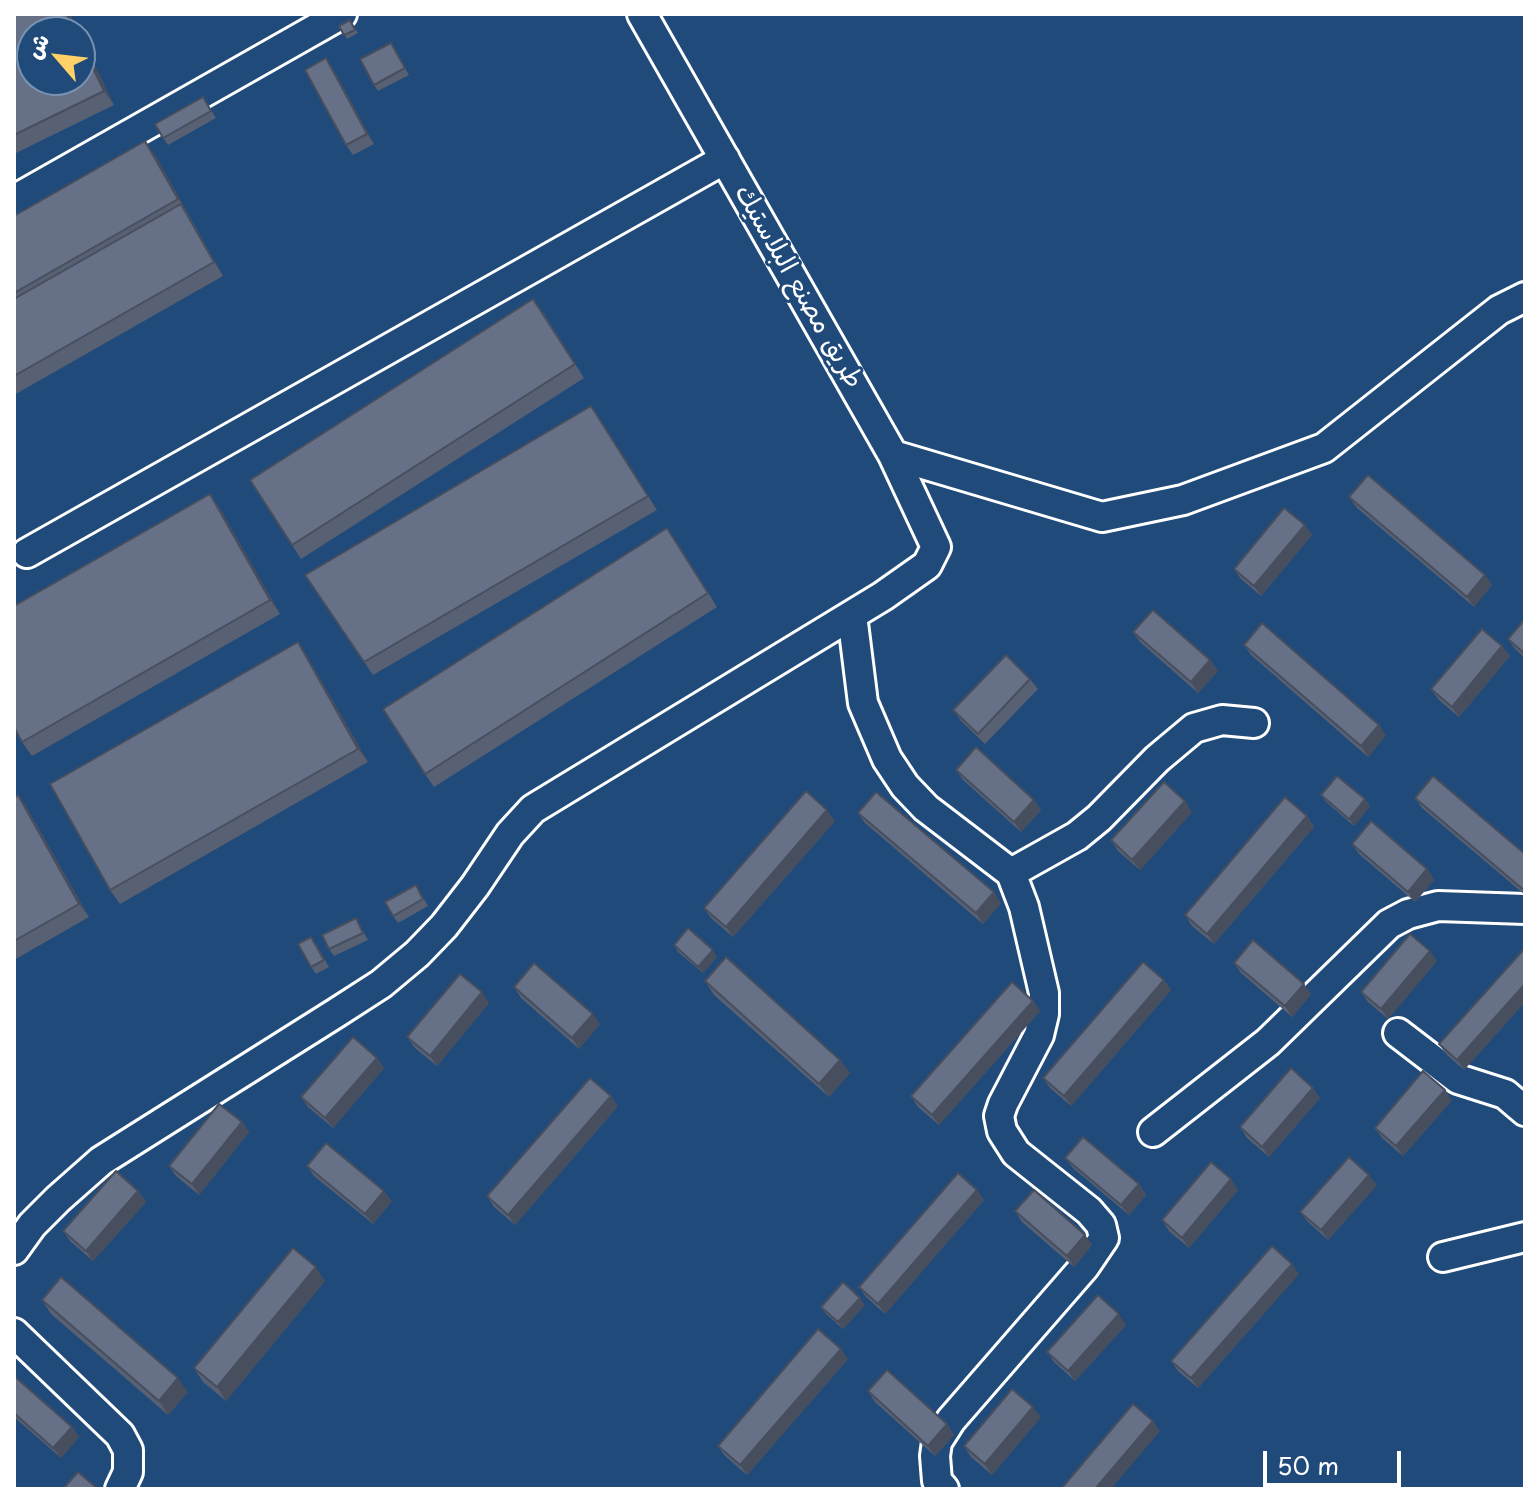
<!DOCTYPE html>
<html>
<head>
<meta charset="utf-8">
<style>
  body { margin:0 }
  #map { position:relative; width:1539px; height:1503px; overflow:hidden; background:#1f4a7a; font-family:"Playpen Sans","Playpen Sans Arabic",sans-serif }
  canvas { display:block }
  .frame { position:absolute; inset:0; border:16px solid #fff; pointer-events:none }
  .north { position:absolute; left:16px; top:16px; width:80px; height:80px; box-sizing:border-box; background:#1f4a7a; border:2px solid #7992af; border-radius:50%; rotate:298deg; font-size:22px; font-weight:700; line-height:32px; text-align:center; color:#fff }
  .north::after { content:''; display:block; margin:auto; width:28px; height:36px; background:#ffd166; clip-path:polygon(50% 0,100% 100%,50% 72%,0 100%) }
  .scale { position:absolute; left:1263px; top:1451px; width:138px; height:36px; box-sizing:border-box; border:4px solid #fff; border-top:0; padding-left:10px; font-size:24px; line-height:28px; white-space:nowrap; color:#fff; -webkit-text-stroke:6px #1f4a7a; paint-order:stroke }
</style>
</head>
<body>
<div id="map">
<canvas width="1539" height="1503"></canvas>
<div class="frame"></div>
<div class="north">ش</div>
<div class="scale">50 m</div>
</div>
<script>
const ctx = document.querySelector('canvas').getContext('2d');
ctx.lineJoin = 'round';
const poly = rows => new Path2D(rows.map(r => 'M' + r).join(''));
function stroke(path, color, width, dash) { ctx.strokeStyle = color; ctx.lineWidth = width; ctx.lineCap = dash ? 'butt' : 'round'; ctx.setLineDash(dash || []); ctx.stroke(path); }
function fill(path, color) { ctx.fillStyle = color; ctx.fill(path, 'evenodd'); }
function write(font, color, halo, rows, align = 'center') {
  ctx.font = font + ' "Playpen Sans","Playpen Sans Arabic",sans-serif'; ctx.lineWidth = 6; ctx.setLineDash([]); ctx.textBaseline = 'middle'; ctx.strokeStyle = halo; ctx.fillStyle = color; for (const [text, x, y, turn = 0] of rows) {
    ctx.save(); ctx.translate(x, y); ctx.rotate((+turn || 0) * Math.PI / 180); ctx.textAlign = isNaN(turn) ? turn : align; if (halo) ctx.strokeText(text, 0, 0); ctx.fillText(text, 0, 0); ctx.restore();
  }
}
const minor = poly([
  [14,200,342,14],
  [893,455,1102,517,1183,500,1324,448,1499,310,1525,297],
  [27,553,725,159],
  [852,615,863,703,887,759,905,786,926,808,1011,873,1024,907,1044,993,1044,1014,1039,1035,1003,1104,999,1116,1002,1131,1016,1153,1089,1211,1101,1225,1104,1238,1085,1266,951,1420,937,1442,935,1456,937,1481,944,1489],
  [1011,873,1077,836,1099,818,1157,759,1194,728,1222,720,1254,723],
  [1398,1033,1458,1079,1505,1094,1525,1111],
  [1153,1132,1268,1042,1389,924,1408,914,1438,906,1525,909],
  [14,1250,32,1225,58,1199,101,1161,336,1013,381,984,417,954,444,926,475,886,510,834,533,809,883,596,927,565,936,547,893,455,642,14],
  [1443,1257,1525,1237],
  [14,1333,120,1435,128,1450,128,1472,120,1489]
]);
stroke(minor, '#fff', 34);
stroke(minor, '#1f4a7a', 28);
fill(poly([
  [14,14,70,14,78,32,80,80,80,35,114,105,14,154],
  [350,20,358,33,347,39,339,26],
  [391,43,409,75,378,91,374,85],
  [326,58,333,69,374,144,353,155,346,145],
  [203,97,216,118,168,145,163,138],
  [155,155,223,276,14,395,14,216],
  [543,312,584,378,301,559,292,545],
  [600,419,657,510,373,675,305,575],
  [1349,497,1485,575,1492,585,1474,607,1357,508],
  [219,507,280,614,32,756,22,742],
  [1305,525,1312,535,1261,596,1241,579,1234,569],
  [676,541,717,607,434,787,425,774],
  [1525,619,1525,658,1515,649,1508,639],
  [1133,632,1210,660,1218,671,1198,693,1140,642],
  [1244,645,1386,735,1368,757,1251,655],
  [1502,646,1510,656,1459,717,1439,700,1431,689],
  [307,656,368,762,120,904,110,890],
  [1030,679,1038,689,985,744,961,721,953,710],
  [956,770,1034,800,1041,810,1021,832,963,780],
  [18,795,27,808,89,917,14,960,14,797],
  [1321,795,1365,799,1370,806,1354,826,1326,802],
  [1415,798,1525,854,1525,895,1422,808],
  [1192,812,1140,870,1118,851,1111,840],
  [858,813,1001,903,983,924,865,823],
  [1307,816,1314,827,1214,944,1192,926,1185,915],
  [835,821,733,937,711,918,704,908],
  [1352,844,1427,869,1434,880,1415,902,1359,854],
  [416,885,428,906,398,923,393,916],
  [356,918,368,940,334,956,329,949],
  [316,944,329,967,316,974,311,967],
  [674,945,717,957,703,973,678,952],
  [1525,948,1525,1002,1464,1070,1446,1054,1439,1044],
  [1437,961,1388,1019,1368,1002,1361,992],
  [1234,963,1311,994,1292,1017,1241,973],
  [1164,980,1171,990,1071,1106,1050,1088,1043,1078],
  [705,981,840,1060,850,1073,829,1097,714,995],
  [514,987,600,1024,579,1049,521,998],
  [1033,1001,1040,1011,939,1125,918,1107,911,1096],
  [489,1003,437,1066,415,1048,407,1037],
  [377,1058,384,1068,333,1128,308,1107,301,1097],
  [1320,1098,1269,1157,1247,1138,1240,1127],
  [1452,1100,1403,1156,1382,1138,1375,1128],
  [618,1106,515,1225,494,1207,487,1196],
  [242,1122,249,1132,199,1195,176,1176,169,1166],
  [1065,1158,1139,1184,1146,1195,1129,1215,1073,1168],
  [307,1166,392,1201,373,1224,314,1176],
  [1377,1185,1328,1240,1308,1222,1300,1212],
  [977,1190,984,1200,885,1314,866,1297,859,1287],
  [1238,1190,1189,1248,1169,1231,1162,1220],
  [138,1191,146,1202,93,1261,70,1241,63,1231],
  [1015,1211,1085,1235,1092,1245,1074,1267,1022,1222],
  [1299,1274,1198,1388,1178,1371,1171,1361],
  [325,1281,226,1401,203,1382,194,1368],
  [42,1300,188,1392,168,1415,51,1314],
  [865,1305,843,1329,826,1314,821,1307],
  [1126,1325,1075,1381,1054,1362,1047,1352],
  [848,1359,747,1475,725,1456,718,1446],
  [14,1376,72,1427,79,1437,61,1458,14,1417],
  [868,1391,947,1424,954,1435,935,1456,875,1402],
  [1041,1417,992,1475,971,1457,964,1446]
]), '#586073');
fill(poly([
  [67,14,70,14,78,32,75,32],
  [80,35,114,105,104,91,80,41],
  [326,58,333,69,374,144,367,134],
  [145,141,155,155,188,213,178,199],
  [181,204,190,218,223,276,214,262],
  [591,406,600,419,657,510,648,496],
  [210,494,219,507,280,614,270,600],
  [1305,525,1312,535,1261,596,1254,586],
  [1485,575,1492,585,1474,607,1467,597],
  [298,642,307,656,368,762,358,749],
  [1502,646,1510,656,1459,717,1452,707],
  [1210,660,1218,671,1198,693,1191,682],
  [1379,725,1386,735,1368,757,1361,746],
  [18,795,27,808,89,917,79,904],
  [1365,799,1370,806,1354,826,1349,819],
  [1034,800,1041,810,1021,832,1014,822],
  [1185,801,1192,812,1140,870,1132,860],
  [827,810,835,821,733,937,726,927],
  [1307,816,1314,827,1214,944,1207,934],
  [1427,869,1434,880,1415,902,1408,892],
  [994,892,1001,903,983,924,976,913],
  [713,950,717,957,703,973,698,967],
  [1430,951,1437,961,1388,1019,1381,1009],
  [1164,980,1171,990,1071,1106,1064,1096],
  [1304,984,1311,994,1292,1017,1285,1006],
  [1525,984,1525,1002,1464,1070,1457,1060],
  [482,992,489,1003,437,1066,430,1056],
  [1033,1001,1040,1011,939,1125,932,1115],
  [593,1014,600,1024,579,1049,572,1038],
  [377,1058,384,1068,333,1128,325,1118],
  [840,1060,850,1073,829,1097,819,1084],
  [1313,1088,1320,1098,1269,1157,1262,1147],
  [1445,1090,1452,1100,1403,1156,1396,1146],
  [611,1096,618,1106,515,1225,508,1215],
  [242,1122,249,1132,199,1195,192,1184],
  [1369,1175,1377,1185,1328,1240,1321,1230],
  [1231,1179,1238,1190,1189,1248,1182,1238],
  [1139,1184,1146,1195,1129,1215,1121,1205],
  [977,1190,984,1200,885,1314,878,1304],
  [138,1191,146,1202,93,1261,86,1251],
  [384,1191,392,1201,373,1224,365,1214],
  [1085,1235,1092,1245,1074,1267,1067,1256],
  [1292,1264,1299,1274,1198,1388,1191,1378],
  [316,1267,325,1281,226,1401,217,1387],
  [860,1298,865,1305,843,1329,838,1322],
  [1119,1314,1126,1325,1075,1381,1068,1371],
  [841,1349,848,1359,747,1475,740,1465],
  [178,1378,188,1392,168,1415,159,1401],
  [1033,1407,1041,1417,992,1475,985,1464],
  [1153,1421,1160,1431,1111,1489,1095,1489],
  [947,1424,954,1435,935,1456,928,1446],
  [72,1427,79,1437,61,1458,53,1448]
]), '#474e5e');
const building = poly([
  [14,14,67,14,75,32,32,32,32,80,80,80,80,41,104,91,14,135,14,14],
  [350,20,355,30,344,35,339,26,350,20],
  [391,43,405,68,374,85,360,59,391,43],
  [326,58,367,134,346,145,305,70,326,58],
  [203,97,211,111,163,138,155,124,203,97],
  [145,141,178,199,14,293,14,216,145,141],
  [181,204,214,262,14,376,14,299,181,204],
  [533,299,575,364,292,545,250,480,533,299],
  [591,406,648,496,364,662,305,575,591,406],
  [1368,475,1485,575,1467,597,1349,497,1368,475],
  [210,494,270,600,22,742,14,727,14,606,210,494],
  [1284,508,1305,525,1254,586,1234,569,1284,508],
  [667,528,708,593,425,774,383,709,667,528],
  [1153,610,1210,660,1191,682,1133,632,1153,610],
  [1525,619,1525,654,1508,639,1525,619],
  [1262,623,1379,725,1361,746,1244,645,1262,623],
  [1482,629,1502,646,1452,707,1431,689,1482,629],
  [298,642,358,749,110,890,50,784,298,642],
  [1006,655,1030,679,978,734,953,710,1006,655],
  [976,747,1034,800,1014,822,956,770,976,747],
  [1337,776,1365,799,1349,819,1321,795,1337,776],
  [1433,776,1525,854,1525,891,1415,798,1433,776],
  [1164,782,1185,801,1132,860,1111,840,1164,782],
  [806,791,827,810,726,927,704,908,806,791],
  [876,792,994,892,976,913,858,813,876,792],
  [18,795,79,904,14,941,14,797,18,795],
  [1285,797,1307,816,1207,934,1185,915,1285,797],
  [1371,821,1427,869,1408,892,1352,844,1371,821],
  [416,885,423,899,393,916,385,902,416,885],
  [356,918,363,933,329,949,322,935,356,918],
  [688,928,713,950,698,967,674,945,688,928],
  [1410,934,1430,951,1381,1009,1361,992,1410,934],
  [311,937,324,960,311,967,298,944,311,937],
  [1253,940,1304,984,1285,1006,1234,963,1253,940],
  [1525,948,1525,984,1457,1060,1439,1044,1525,948],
  [726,957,840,1060,819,1084,705,981,726,957],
  [1143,962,1164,980,1064,1096,1043,1078,1143,962],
  [534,963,593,1014,572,1038,514,987,534,963],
  [460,974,482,992,430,1056,407,1037,460,974],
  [1012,982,1033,1001,932,1115,911,1096,1012,982],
  [353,1037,377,1058,325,1118,301,1097,353,1037],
  [1291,1068,1313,1088,1262,1147,1240,1127,1291,1068],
  [1423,1071,1445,1090,1396,1146,1375,1128,1423,1071],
  [590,1078,611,1096,508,1215,487,1196,590,1078],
  [219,1104,242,1122,192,1184,169,1166,219,1104],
  [1083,1137,1139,1184,1121,1205,1065,1158,1083,1137],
  [326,1143,384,1191,365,1214,307,1166,326,1143],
  [1349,1157,1369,1175,1321,1230,1300,1212,1349,1157],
  [1211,1162,1231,1179,1182,1238,1162,1220,1211,1162],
  [116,1171,138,1191,86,1251,63,1231,116,1171],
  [958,1173,977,1190,878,1304,859,1287,958,1173],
  [1034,1190,1085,1235,1067,1256,1015,1211,1034,1190],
  [1272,1246,1292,1264,1191,1378,1171,1361,1272,1246],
  [293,1248,316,1267,217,1387,194,1368,293,1248],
  [61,1277,178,1378,159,1401,42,1300,61,1277],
  [843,1282,860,1298,838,1322,821,1307,843,1282],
  [1098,1295,1119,1314,1068,1371,1047,1352,1098,1295],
  [818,1329,841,1349,740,1465,718,1446,818,1329],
  [887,1370,947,1424,928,1446,868,1391,887,1370],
  [14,1376,72,1427,53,1448,14,1413,14,1376],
  [1012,1389,1033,1407,985,1464,964,1446,1012,1389],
  [1133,1404,1153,1421,1095,1489,1061,1489,1133,1404],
  [78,1472,98,1489,63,1489,78,1472]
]);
fill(building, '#667086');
stroke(building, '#474e5e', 2);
write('26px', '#fff', '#1f4a7a', [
  ["طريق مصنع البلاستيك",798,287,60]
]);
</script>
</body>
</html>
